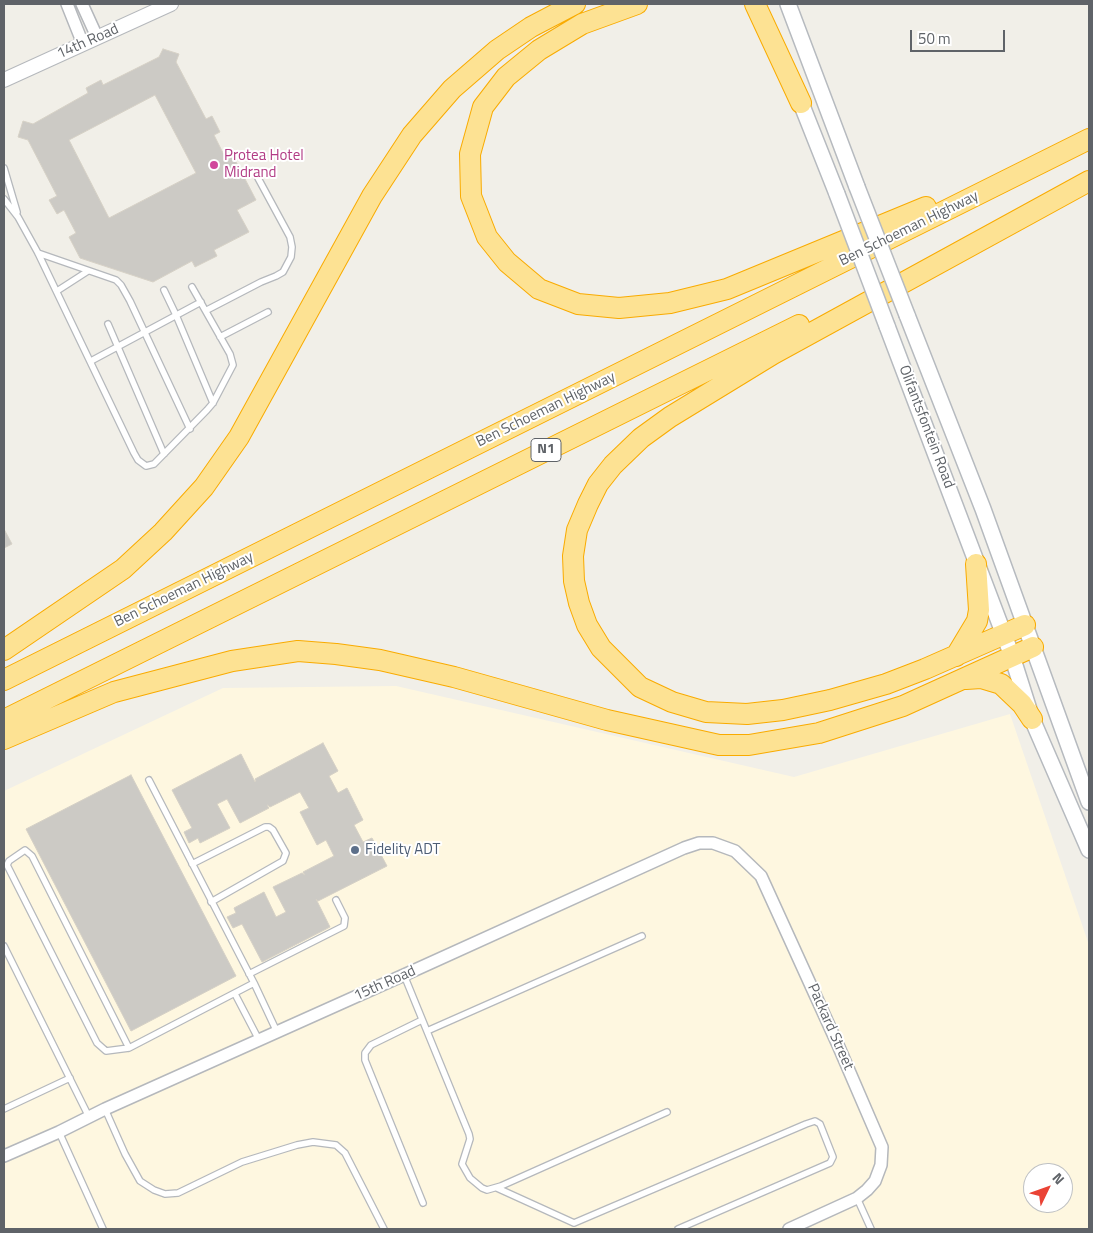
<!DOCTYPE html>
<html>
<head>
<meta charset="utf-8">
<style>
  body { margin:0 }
  #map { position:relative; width:1093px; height:1233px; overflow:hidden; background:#f1efe8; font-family:"Titillium Web",sans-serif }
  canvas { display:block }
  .frame { position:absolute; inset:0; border:5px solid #5f6368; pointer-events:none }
  .north { position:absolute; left:1023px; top:1163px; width:50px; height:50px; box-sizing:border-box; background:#fff; border:1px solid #bfc1c3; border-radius:50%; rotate:48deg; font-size:14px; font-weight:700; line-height:20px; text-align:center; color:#5f6368 }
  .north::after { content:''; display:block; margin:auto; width:18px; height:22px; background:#ea4335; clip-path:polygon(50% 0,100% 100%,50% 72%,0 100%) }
  .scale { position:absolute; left:910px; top:30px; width:95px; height:22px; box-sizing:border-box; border:2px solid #5f6368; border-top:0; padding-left:6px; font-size:15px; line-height:18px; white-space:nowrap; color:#5f6368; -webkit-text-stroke:4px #fff; paint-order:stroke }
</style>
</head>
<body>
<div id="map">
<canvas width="1093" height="1233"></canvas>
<div class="frame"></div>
<div class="north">N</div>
<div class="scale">50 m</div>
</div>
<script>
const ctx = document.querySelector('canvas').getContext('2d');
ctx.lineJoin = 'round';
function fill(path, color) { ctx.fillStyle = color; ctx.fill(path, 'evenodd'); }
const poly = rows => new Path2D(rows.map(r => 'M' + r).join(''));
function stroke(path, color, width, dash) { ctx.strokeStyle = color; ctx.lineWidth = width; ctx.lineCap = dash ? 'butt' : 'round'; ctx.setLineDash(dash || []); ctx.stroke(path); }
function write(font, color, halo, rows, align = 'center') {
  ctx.font = font + ' "Titillium Web",sans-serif'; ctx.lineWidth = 4; ctx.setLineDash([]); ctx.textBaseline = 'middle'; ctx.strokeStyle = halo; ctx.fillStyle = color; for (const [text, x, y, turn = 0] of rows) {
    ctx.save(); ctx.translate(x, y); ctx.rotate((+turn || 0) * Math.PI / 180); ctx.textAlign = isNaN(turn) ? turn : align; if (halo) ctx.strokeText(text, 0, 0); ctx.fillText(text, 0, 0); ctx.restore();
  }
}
fill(poly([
  [396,686,794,777,1010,714,1089,945,1089,1229,4,1229,4,791,223,688],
  [1033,1173,1063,1173,1063,1203,1033,1203]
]), '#fef7e0');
const building = poly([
  [163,49,179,54,176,62,206,119,212,116,220,132,214,135,225,157,232,154,256,200,237,210,249,232,214,250,217,256,195,267,192,261,153,282,80,258,69,237,76,233,64,210,57,214,49,200,57,196,28,140,18,137,23,121,33,124,88,93,86,88,101,80,103,85,159,57,163,49],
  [155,95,196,173,109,218,69,140,155,95],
  [4,529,12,544,4,548,4,529],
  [323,743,338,771,329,776,338,793,347,788,363,820,354,825,363,842,372,838,387,866,318,901,316,899,330,927,262,962,242,924,233,928,227,917,236,913,234,908,264,892,276,917,286,912,273,887,302,873,305,875,303,872,334,856,326,840,317,845,300,812,309,808,300,792,270,807,268,805,267,805,269,808,240,823,227,799,217,804,230,828,200,843,198,838,189,843,184,832,192,828,172,790,241,754,255,782,256,781,255,779,323,743],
  [131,775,236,976,131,1031,26,829,131,775]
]);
fill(building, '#cccac5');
stroke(building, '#d6d1c6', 1);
const service = poly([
  [4,168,17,212],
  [4,199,18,217,38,253,134,453,138,460,146,466,154,464,207,410,213,403,233,365,230,354,192,287],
  [38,253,116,280,121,285,130,301,190,429],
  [164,290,176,315,213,403],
  [57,291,88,271],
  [207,310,261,282,276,276,283,272,291,257,292,247,290,237,258,178],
  [108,324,164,454],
  [220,337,268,312],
  [91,361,201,302],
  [149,780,254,983,277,1032],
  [192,864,265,827,269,827,273,830,286,853,283,861,211,902],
  [4,946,89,1117],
  [249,974,344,926,345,918,336,900],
  [404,975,469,1134,470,1139,462,1164,470,1178,482,1188,487,1190,501,1186,667,1112],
  [235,994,259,1040],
  [422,1020,371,1045,365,1053,365,1060,423,1203],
  [427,1031,642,936],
  [129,1048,32,856,25,850,9,861,7,865,9,869,97,1043,106,1051,129,1048,254,983],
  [4,1109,70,1078],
  [105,1109,125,1154,140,1181,154,1190,165,1194,178,1193,242,1162,297,1145,313,1142,336,1145,345,1153,384,1229],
  [59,1132,103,1229],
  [497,1188,574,1223,806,1124,815,1121,820,1124,833,1157,830,1163,678,1229],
  [857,1198,871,1229]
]);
const minor = poly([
  [67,4,83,44],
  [82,4,97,37],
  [4,1156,59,1132,105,1109,404,975,684,848,699,843,713,843,735,851,761,876,838,1045,882,1147,881,1165,875,1181,867,1190,857,1198,789,1229]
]);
const tertiary = poly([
  [4,80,171,4]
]);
const secondary = poly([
  [788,4,857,187],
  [797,93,837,194],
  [907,315,983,509,1089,802],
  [887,326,1012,656,1032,719,1089,850]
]);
const motorway = poly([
  [637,4,582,24,539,50,506,77,483,107,470,154,471,196,487,237,507,262,539,289,578,304,619,308,670,303,727,289,926,207],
  [755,4,801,103],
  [1025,625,925,669,886,684,830,700,783,710,747,714,706,712,672,702,640,687,601,648,587,625,579,603,574,581,573,556,577,530,588,504,598,484,613,465,641,438,670,417,773,354,1089,181],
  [4,650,123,569,163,532,204,487,239,437,372,196,412,135,452,89,497,50,531,27,575,4],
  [956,656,977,621,979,610,976,564],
  [966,679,981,678,1001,684,1022,704,1032,719],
  [4,680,1089,139],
  [4,720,799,325],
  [4,739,114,692,232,661,298,651,336,654,380,660,454,677,607,720,719,745,749,745,819,733,903,706,1033,647]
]);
stroke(service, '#b5b8bc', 8);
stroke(minor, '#b5b8bc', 14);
stroke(tertiary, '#b5b8bc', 16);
stroke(secondary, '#b6babf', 18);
stroke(motorway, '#f9ab00', 22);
stroke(service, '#fff', 5.5);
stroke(minor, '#fff', 11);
stroke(tertiary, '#fff', 14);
stroke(secondary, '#fff', 15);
stroke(motorway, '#fde293', 20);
const secondaryBridge = poly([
  [857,187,907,315],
  [837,194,887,326]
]);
stroke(secondaryBridge, '#b6babf', 18, []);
stroke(secondaryBridge, '#fff', 15);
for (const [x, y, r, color] of [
  [214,165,5,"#d1479c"],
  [355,850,5,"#5c6f8a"]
]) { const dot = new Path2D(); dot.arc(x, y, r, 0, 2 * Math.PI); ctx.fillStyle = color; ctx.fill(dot); stroke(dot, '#fff', 2); }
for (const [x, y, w] of [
  [546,450,30]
]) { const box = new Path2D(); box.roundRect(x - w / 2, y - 11.5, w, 23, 4); ctx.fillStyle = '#fff'; ctx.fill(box); stroke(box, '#5f6368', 1); }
write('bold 14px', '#5f6368', null, [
  ["N1",546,450]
]);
write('15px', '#5f6368', '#fff', [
  ["14th Road",88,42,-24],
  ["Ben Schoeman Highway",909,229,-26],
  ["Ben Schoeman Highway",546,410,-26],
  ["Olifantsfontein Road",926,427,69],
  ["Ben Schoeman Highway",184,590,-26],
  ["15th Road",385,984,-24],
  ["Packard Street",830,1027,66]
]);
write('15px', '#b23c85', '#fff', [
  ["Protea Hotel",224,156],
  ["Midrand",224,173]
], 'left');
write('15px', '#4e5e75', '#fff', [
  ["Fidelity ADT",365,850]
], 'left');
</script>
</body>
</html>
